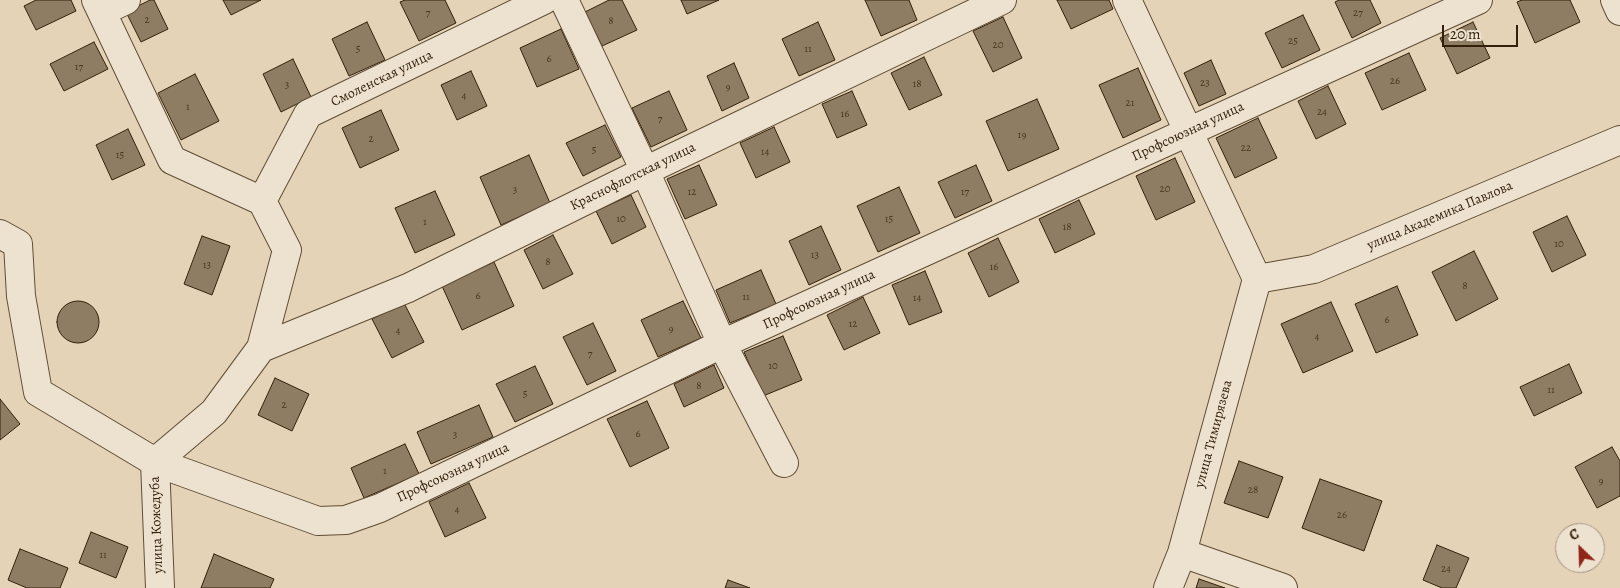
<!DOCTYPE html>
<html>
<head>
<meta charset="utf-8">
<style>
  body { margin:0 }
  #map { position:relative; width:1620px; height:588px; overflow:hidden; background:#e4d3b6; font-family:Alegreya,serif }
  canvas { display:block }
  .north { position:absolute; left:1555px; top:523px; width:50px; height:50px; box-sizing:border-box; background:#ede2d0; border:1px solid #a39481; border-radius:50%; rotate:336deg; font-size:14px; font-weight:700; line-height:20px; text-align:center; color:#33200a }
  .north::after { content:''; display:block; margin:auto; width:18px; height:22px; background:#8f2418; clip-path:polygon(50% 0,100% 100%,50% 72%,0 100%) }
  .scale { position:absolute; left:1442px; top:25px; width:76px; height:22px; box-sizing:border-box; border:2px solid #33200a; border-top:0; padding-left:6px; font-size:15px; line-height:18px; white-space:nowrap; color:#33200a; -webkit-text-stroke:4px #ede2d0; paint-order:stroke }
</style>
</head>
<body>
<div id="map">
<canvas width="1620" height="588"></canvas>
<div class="north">С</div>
<div class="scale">20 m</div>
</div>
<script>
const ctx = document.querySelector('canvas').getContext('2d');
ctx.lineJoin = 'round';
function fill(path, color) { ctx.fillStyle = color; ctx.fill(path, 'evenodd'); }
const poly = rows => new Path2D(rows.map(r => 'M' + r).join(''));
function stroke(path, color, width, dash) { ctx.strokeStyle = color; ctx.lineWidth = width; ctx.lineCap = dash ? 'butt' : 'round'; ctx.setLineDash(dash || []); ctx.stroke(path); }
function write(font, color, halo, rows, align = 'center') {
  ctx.font = font + ' Alegreya,serif'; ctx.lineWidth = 4; ctx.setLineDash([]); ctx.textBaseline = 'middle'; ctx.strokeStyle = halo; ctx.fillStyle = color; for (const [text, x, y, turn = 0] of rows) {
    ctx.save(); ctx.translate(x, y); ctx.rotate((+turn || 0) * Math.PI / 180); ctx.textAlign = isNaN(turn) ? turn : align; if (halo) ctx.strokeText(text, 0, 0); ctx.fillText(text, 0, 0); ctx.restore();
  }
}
const building = poly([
  [36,0,71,0,76,11,36,30,24,6,36,0],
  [150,0,154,0,168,29,141,42,126,12,150,0],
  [223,0,261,0,231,15,223,0],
  [405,0,445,0,456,23,419,41,400,2,405,0],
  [609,0,622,0,637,30,602,46,585,12,609,0],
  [681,0,719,0,687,14,681,0],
  [865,0,909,0,917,20,881,36,865,0],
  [1057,0,1109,0,1113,9,1071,29,1057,0],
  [1339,0,1370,0,1381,23,1352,38,1335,2,1339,0],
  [1522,0,1570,0,1580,22,1535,43,1517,2,1522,0],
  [1303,15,1320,50,1282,68,1265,33,1303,15],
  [1003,17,1022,58,993,72,973,31,1003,17],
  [367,22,385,60,349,76,332,39,367,22],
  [818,22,835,60,799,76,782,39,818,22],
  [1473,22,1490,58,1457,74,1440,38,1473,22],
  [561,29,579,69,537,87,520,48,561,29],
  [94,42,108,69,64,91,50,64,94,42],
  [1409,53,1426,90,1382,110,1365,73,1409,53],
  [924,57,942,95,909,110,891,73,924,57],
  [293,59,311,97,281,112,263,74,293,59],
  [1211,60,1226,94,1199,106,1184,73,1211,60],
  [734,63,749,98,722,111,707,76,734,63],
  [1138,68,1161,120,1123,138,1099,85,1138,68],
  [471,71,487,106,457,120,441,85,471,71],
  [195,74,219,121,181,140,158,93,195,74],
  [1328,86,1346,124,1316,139,1298,101,1328,86],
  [669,91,687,130,651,147,632,108,669,91],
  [852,91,867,125,837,138,822,104,852,91],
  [1037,99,1059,149,1008,171,986,121,1037,99],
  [381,110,399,150,360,168,342,128,381,110],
  [1258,118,1277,158,1235,178,1216,138,1258,118],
  [605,125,621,157,583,176,566,143,605,125],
  [774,127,790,162,756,178,740,143,774,127],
  [128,129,145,165,112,180,96,145,128,129],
  [529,155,550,203,501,225,480,177,529,155],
  [1175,158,1195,202,1156,220,1136,176,1175,158],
  [699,165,717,205,685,219,667,179,699,165],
  [976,165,992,201,955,218,938,182,976,165],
  [899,187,920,233,878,252,857,206,899,187],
  [435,191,455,235,415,253,395,208,435,191],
  [631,195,646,227,612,244,596,211,631,195],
  [1079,200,1095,234,1055,253,1039,219,1079,200],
  [1567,216,1586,255,1552,272,1533,232,1567,216],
  [821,226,841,270,809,285,789,241,821,226],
  [553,235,573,274,543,289,524,250,553,235],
  [202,236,230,246,212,295,184,284,202,236],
  [998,238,1019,282,989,297,968,253,998,238],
  [1474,251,1498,299,1456,321,1432,272,1474,251],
  [494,262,514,306,462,330,442,286,494,262],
  [761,270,776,304,730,323,716,290,761,270],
  [925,271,942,312,909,325,892,285,925,271],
  [1397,286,1418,335,1376,353,1355,304,1397,286],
  [863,297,880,333,844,350,827,315,863,297],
  '57 322a21 21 0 1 1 42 0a21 21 0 1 1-42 0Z',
  [683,301,701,338,658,357,641,320,683,301],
  [1331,302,1353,351,1303,373,1281,324,1331,302],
  [404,303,424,342,392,358,372,319,404,303],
  [593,323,616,371,587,385,563,337,593,323],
  [783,336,802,380,763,396,744,352,783,336],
  [1569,364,1582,393,1534,416,1520,387,1569,364],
  [714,365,724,388,684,407,674,384,714,365],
  [535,366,553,404,515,422,496,384,535,366],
  [275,378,309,394,292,431,258,415,275,378],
  [0,399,20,424,0,440,0,399],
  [647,401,669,448,630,467,607,419,647,401],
  [479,405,493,437,431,464,417,432,479,405],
  [405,444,419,474,364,498,351,468,405,444],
  [1612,447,1620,461,1620,496,1597,508,1575,467,1612,447],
  [1239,461,1283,477,1268,518,1224,503,1239,461],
  [1320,479,1382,501,1364,551,1302,528,1320,479],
  [469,483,486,518,445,537,429,502,469,483],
  [91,532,128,547,116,578,79,563,91,532],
  [1437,545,1469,558,1456,588,1442,588,1423,580,1437,545],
  [20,549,68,568,60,588,27,588,8,580,20,549],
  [214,554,274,579,270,588,201,588,214,554],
  [1199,579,1225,588,1196,588,1199,579],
  [728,580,750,588,725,588,728,580]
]);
fill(building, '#8f7d63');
stroke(building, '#33200a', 1);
const minor = poly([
  [96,0,172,160,262,201,287,250,261,348,214,412,155,462],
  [564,0,645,171,722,344,784,463],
  [1127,0,1257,279],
  [1615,0,1620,11],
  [103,11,126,0],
  [262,201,308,114,544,0],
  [0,234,18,244,21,296,38,392,155,462,318,521,346,520,380,508,722,344,1478,0],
  [1257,279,1314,269,1620,140],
  [261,348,408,288,645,171,1002,0],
  [155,462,160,588],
  [1182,553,1283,588],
  [1168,588,1182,553,1257,279]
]);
stroke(minor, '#5f4d35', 30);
stroke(minor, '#ede2d0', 28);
write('11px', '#4a3720', null, [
  ["7",428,13],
  ["27",1358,13],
  ["2",147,20],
  ["8",611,21],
  ["25",1293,41],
  ["20",998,45],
  ["5",358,49],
  ["11",808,49],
  ["6",549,59],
  ["17",79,67],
  ["26",1395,81],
  ["23",1205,83],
  ["18",917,84],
  ["3",287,85],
  ["9",728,87],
  ["4",464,96],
  ["21",1130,103],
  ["1",188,107],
  ["24",1322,112],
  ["16",845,114],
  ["7",660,119],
  ["19",1022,135],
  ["2",371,139],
  ["22",1246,148],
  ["5",594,150],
  ["14",765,152],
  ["15",120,155],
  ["20",1165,189],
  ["3",515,190],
  ["12",692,192],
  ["17",965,192],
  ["10",621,219],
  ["15",889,219],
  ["1",425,222],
  ["18",1067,227],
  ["10",1559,244],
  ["13",815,255],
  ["8",548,262],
  ["13",207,265],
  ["16",994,267],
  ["8",1465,286],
  ["6",478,296],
  ["11",746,297],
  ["14",917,298],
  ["6",1387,320],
  ["12",853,324],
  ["9",671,329],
  ["4",398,331],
  ["4",1317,337],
  ["7",590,354],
  ["10",773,366],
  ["8",699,386],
  ["11",1551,390],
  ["5",525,394],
  ["2",284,405],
  ["6",638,434],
  ["3",455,435],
  ["1",385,471],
  ["9",1601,481],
  ["28",1253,490],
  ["4",457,510],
  ["26",1342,515],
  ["11",103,555],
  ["24",1446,569]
]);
write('14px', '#33200a', '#ede2d0', [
  ["Смоленская улица",382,79,-26],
  ["Профсоюзная улица",1188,132,-25],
  ["Краснофлотская улица",633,177,-26],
  ["улица Академика Павлова",1440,216,-23],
  ["Профсоюзная улица",819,300,-25],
  ["улица Тимирязева",1214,434,-75],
  ["Профсоюзная улица",453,473,-25],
  ["улица Кожедуба",157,525,-92]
]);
</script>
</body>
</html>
